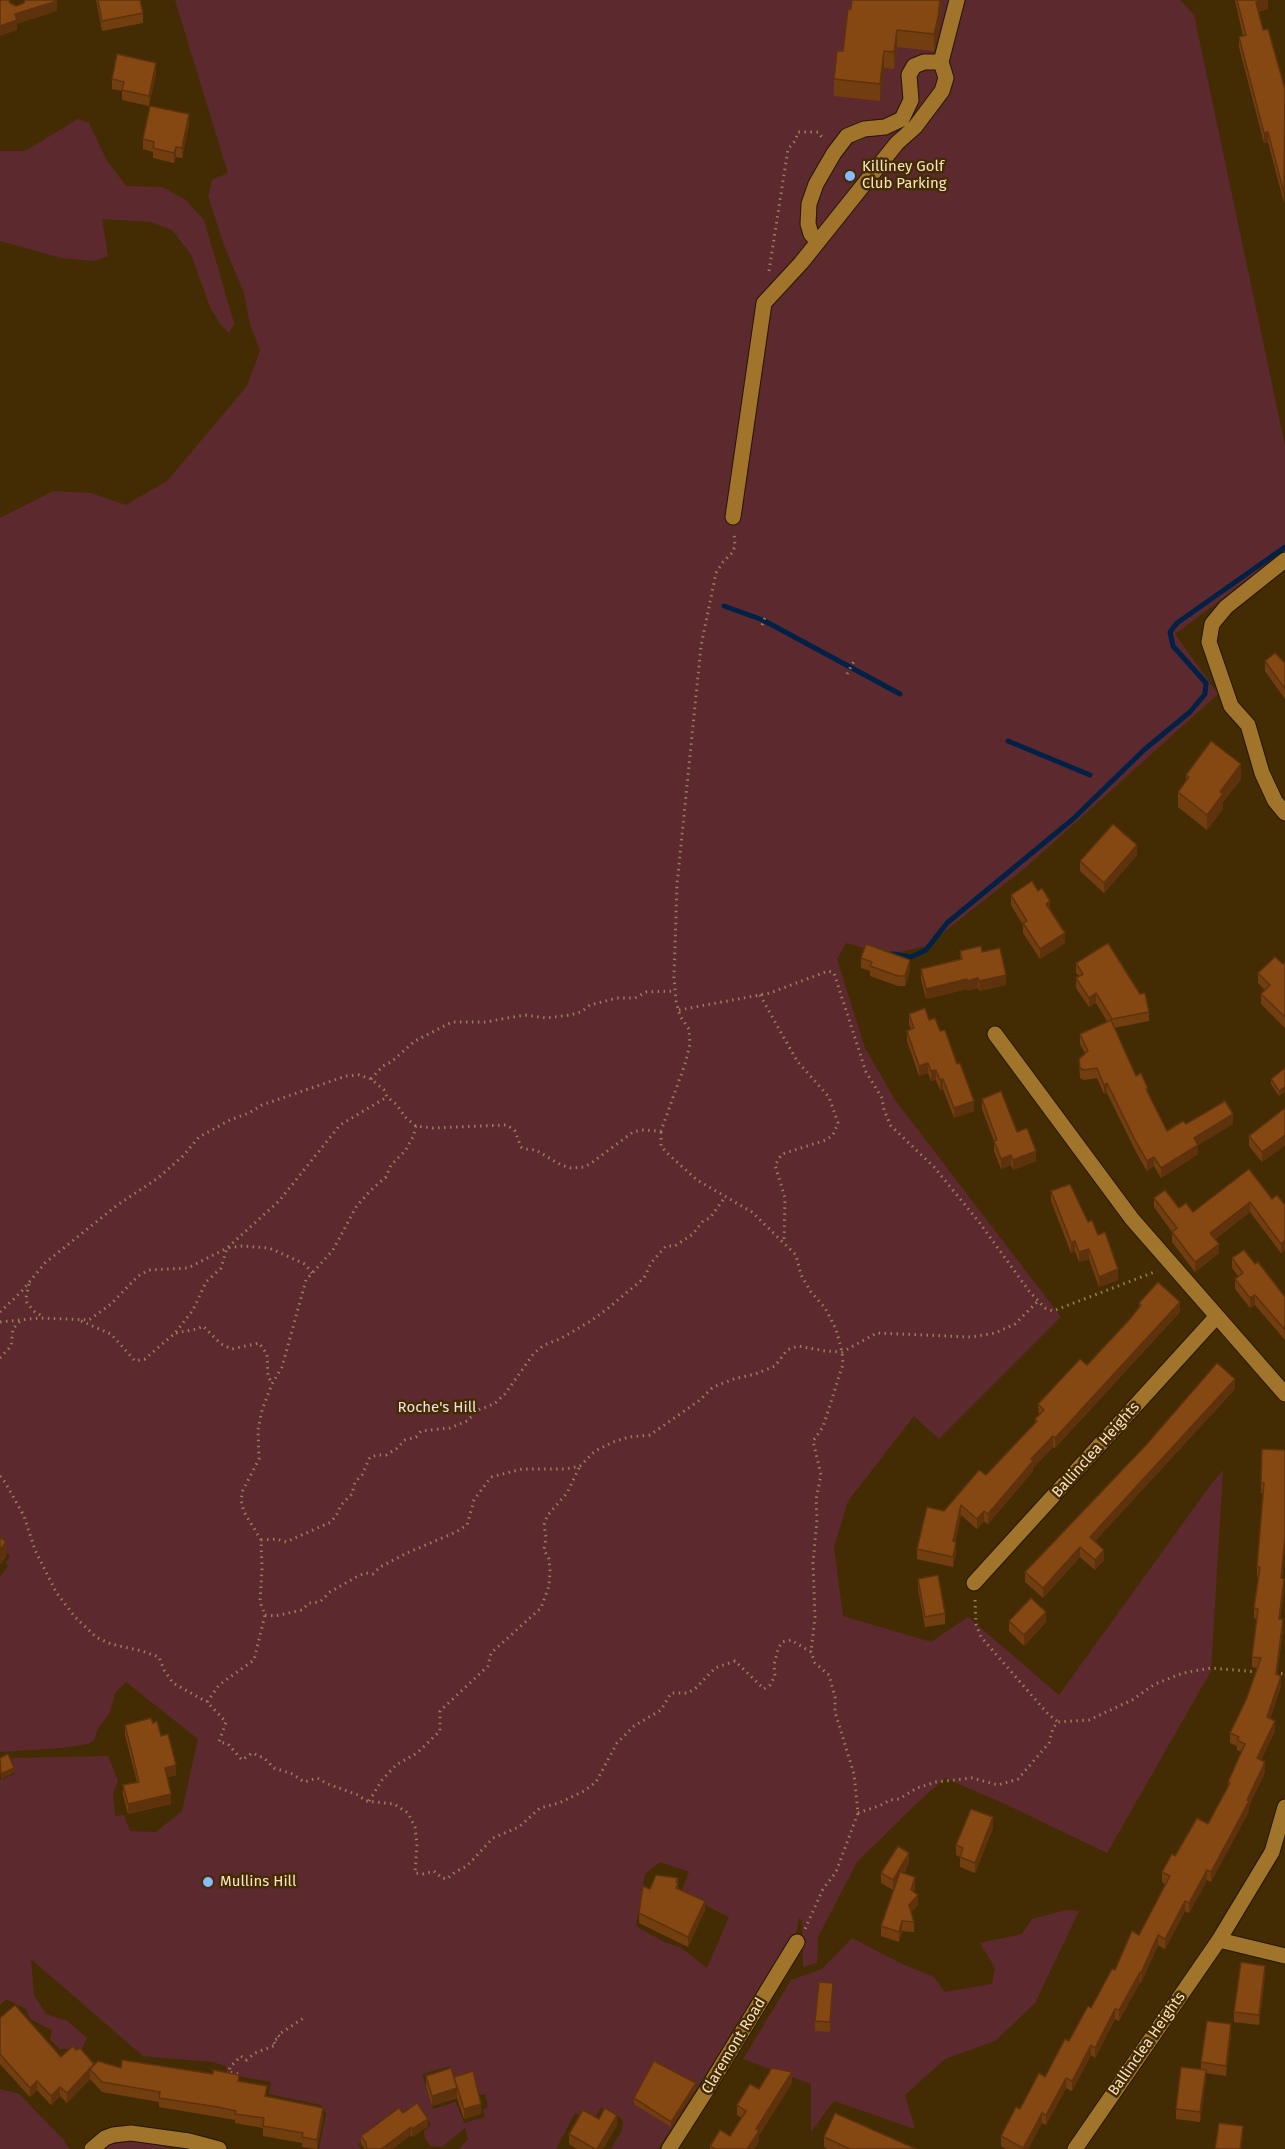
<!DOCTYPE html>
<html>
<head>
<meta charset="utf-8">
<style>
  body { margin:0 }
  canvas { display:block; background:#432c04 }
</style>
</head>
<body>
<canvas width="1285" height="2149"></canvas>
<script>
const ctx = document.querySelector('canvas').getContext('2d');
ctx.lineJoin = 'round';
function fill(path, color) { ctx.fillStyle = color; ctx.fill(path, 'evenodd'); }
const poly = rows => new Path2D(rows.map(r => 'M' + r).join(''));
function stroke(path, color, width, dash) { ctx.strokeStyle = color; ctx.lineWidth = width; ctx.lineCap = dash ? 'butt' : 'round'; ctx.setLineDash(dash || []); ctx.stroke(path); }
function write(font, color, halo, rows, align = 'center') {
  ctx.font = font + ' "Fira Sans",sans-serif'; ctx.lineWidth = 5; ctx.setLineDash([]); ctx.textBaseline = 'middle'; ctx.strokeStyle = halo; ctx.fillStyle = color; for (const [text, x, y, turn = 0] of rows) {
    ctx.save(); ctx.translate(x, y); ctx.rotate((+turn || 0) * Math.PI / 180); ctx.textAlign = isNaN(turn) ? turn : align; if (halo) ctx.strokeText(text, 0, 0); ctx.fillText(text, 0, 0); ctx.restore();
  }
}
fill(poly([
  [175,0,1180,0,1194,15,1285,446,1285,552,1175,634,1218,694,1025,868,926,946,900,952,871,950,846,943,837,959,865,1048,895,1100,1061,1317,939,1439,914,1416,848,1501,834,1547,843,1616,931,1642,968,1617,1059,1695,1212,1483,1223,1470,1211,1671,1107,1853,1005,1804,945,1778,915,1805,857,1862,818,1937,817,1963,803,1967,802,1920,799,1918,796,1934,658,2149,611,2149,622,2130,623,2122,620,2117,601,2108,592,2122,575,2113,556,2149,459,2149,468,2139,465,2128,442,2147,430,2146,425,2138,424,2132,431,2124,418,2106,406,2114,402,2111,358,2144,361,2149,319,2149,326,2114,321,2105,269,2094,271,2082,227,2074,226,2066,212,2062,143,2056,31,1959,34,1995,46,2014,67,2021,87,2038,82,2049,60,2049,50,2039,52,2030,30,2019,26,2009,6,1999,0,2005,0,1780,15,1774,9,1760,13,1758,108,1756,118,1781,113,1794,115,1816,124,1815,130,1831,156,1832,182,1811,198,1739,126,1682,115,1693,110,1712,98,1729,94,1740,88,1744,61,1748,0,1752,0,1577,8,1566,6,1563,10,1556,0,1548,0,518,53,491,91,493,126,505,167,481,247,386,260,350,250,324,244,293,224,245,208,196,212,180,228,173],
  [660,1862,689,1872,681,1893,729,1917,707,1968,680,1947,666,1943,636,1926,645,1874],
  [450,2066,456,2084,475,2078,480,2095,485,2094,488,2107,483,2110,485,2117,464,2123,456,2102,433,2109,422,2074],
  [78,119,89,123,106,159,126,186,162,187,186,200,204,220,234,323,229,333,221,325,210,307,191,254,172,230,151,222,102,219,108,256,94,261,62,258,0,241,0,151,25,151],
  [1066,1910,1079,1911,1035,2003,995,2041,945,2059,905,2095,915,2129,834,2101,811,2132,811,2084,743,2059,791,1980,822,1969,852,1938,902,1964,934,1977,945,1992,992,1984,995,1968,980,1943,1022,1934,1032,1919],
  [0,2089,19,2094,63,2139,69,2149,0,2149],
  [140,2140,172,2149,102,2149,106,2145]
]), '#5c292e');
stroke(poly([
  [724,606,763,620,900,694],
  [1008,741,1090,775],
  [893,954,911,957,926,950,947,923,1073,819,1145,749,1190,712,1205,694,1206,683,1173,646,1170,632,1177,623,1285,547]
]), '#022147', 5);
const minor = poly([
  [818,242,811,234,808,224,809,204,816,184,834,153,847,136,864,129,885,127,902,119,911,100,909,75,914,66,924,62,941,62],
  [733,517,764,303,801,263,897,143,915,127,942,91,946,78,941,62,957,0],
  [1285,560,1226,607,1212,624,1209,642,1231,706,1248,725,1262,773,1275,801,1285,813],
  [995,1034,1132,1219,1285,1394],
  [974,1583,1217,1316],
  [1219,1940,1285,1956],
  [92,2149,105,2138,113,2135,131,2133,189,2141,219,2149],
  [669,2149,706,2091,797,1942],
  [1075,2149,1219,1940,1272,1852,1285,1807]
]);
stroke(minor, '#241602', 17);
stroke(poly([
  [769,271,788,149,795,141,798,132,818,132,824,140],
  [762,625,766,615],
  [847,674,854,661],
  [760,995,797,1061,829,1097,838,1123,833,1135,826,1140,782,1154,775,1165,785,1198,784,1242],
  [679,1010,770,993,828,971,834,973,866,1072,882,1098,884,1110,891,1126,934,1167,979,1222,1029,1291,1045,1308,1053,1311,1157,1271],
  [371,1079,383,1066,391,1062,415,1041,452,1022,485,1022,525,1015,546,1018,570,1015,581,1012,590,1005,617,998,635,998,646,992,675,991],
  [416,1126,413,1137,405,1151,391,1165,386,1177,370,1191,356,1207,333,1250,306,1280,282,1367,272,1384,262,1410,258,1430,259,1459,243,1490,241,1500,244,1512,261,1540,262,1569,260,1602,265,1615,254,1660,219,1685,207,1702,226,1722,219,1742,228,1744,242,1760,252,1753,264,1758,274,1768,293,1774,304,1782,317,1778,328,1784,358,1795,366,1801,394,1804,408,1813,415,1827,417,1844,415,1873,424,1874,434,1871,442,1878,447,1879,455,1872,467,1866,493,1838,519,1827,540,1808,559,1803,584,1791,596,1782,617,1743,634,1726,661,1710,671,1693,688,1693,697,1687,715,1668,735,1661,764,1689,770,1685,775,1676,774,1665,778,1649,782,1642,791,1640,811,1652,815,1663,829,1675,835,1697,835,1712,854,1774,858,1813,836,1872,823,1889,805,1929],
  [661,1132,661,1146,666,1152,697,1180,752,1212,796,1255,801,1275,811,1292,825,1308,836,1329,842,1352,843,1364,823,1427,813,1441,821,1475,816,1500,817,1519,813,1563,815,1617,811,1652],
  [29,1284,26,1298,27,1303,35,1312,44,1317],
  [0,1312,21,1292,45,1263,116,1206,158,1178,183,1156,199,1137,230,1120,249,1113,262,1105,346,1076,359,1075,371,1079,384,1090,387,1097,397,1105,405,1117,416,1126,433,1128,507,1125,515,1131,521,1147,524,1149,536,1150,561,1165,571,1168,584,1167,590,1164,633,1132,642,1130,661,1131,685,1064,690,1044,689,1029,680,1016,676,1001,674,977,677,885,701,646,716,573,723,562,732,553,735,546,734,532],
  [81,1321,111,1334,135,1361,145,1359,175,1333,193,1310,206,1282,221,1268,227,1248,242,1246,269,1248,305,1264,312,1273],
  [0,1322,40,1318,89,1320,111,1304,138,1276,149,1270,188,1268,227,1248,279,1201,340,1125,387,1097],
  [176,1333,197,1329,203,1326,221,1344,232,1349,259,1343,267,1354,268,1376,272,1384],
  [0,1358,11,1346,13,1329,20,1321],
  [0,1476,5,1482,24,1516,35,1550,56,1592,75,1617,96,1637,111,1644,142,1651,159,1657,164,1670,173,1683,207,1702],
  [261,1540,277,1539,286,1542,331,1522,337,1514,341,1505,352,1494,355,1482,362,1475,370,1457,378,1455,386,1455,396,1449,405,1440,416,1437,421,1431,450,1428,467,1421,478,1410,494,1404,505,1394,534,1353,544,1345,560,1339,589,1322,606,1310,644,1278,651,1263,666,1246,675,1246,693,1234,703,1221,710,1218,725,1197],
  [975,1600,976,1624,981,1637,1048,1714,1058,1722],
  [265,1615,275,1616,302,1610,309,1603,320,1602,330,1592,358,1576,366,1573,373,1574,380,1567,407,1553,456,1532,467,1525,474,1500,491,1477,522,1469,565,1469,580,1466,595,1451,613,1442,629,1437,650,1435,700,1400,713,1387,734,1379,755,1374,775,1366,787,1350,798,1346,825,1351,842,1352,877,1333,971,1337,995,1333,1015,1324,1038,1301],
  [1275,1673,1285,1674],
  [369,1801,382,1780,396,1765,417,1753,440,1731,440,1711,488,1666,491,1653,541,1608,549,1586,550,1571,549,1559,544,1550,546,1537,544,1525,547,1516,567,1493,580,1466],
  [858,1813,881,1805,890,1800,899,1799,917,1788,936,1782,972,1778,998,1785,1018,1779,1049,1743,1053,1728,1058,1722,1089,1720,1132,1700,1155,1684,1183,1673,1211,1668,1259,1672],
  [238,2074,229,2072,230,2067,241,2056,246,2060,255,2053,276,2045,273,2041,280,2037,278,2035,305,2017]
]), '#967f59', 3, [1.5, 4.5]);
stroke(minor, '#a1742c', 15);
fill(poly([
  [96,0,140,0,143,13,143,23,102,31],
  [852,0,942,0,938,34,934,51,897,47,894,69,884,68,880,101,834,96,834,79,843,51],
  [1235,0,1268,0,1268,9,1258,12,1263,30,1285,89,1284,203,1268,142,1264,143,1239,47,1239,37,1243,36],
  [156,73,149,106,122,100,122,91,112,89,112,79],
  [189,124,182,158,176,157,174,163,153,158,153,152,143,149,143,139],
  [1265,661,1285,663,1285,699,1265,671],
  [1186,775,1241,779,1223,802,1223,809,1207,830,1178,807,1178,792,1186,781],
  [1137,855,1104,893,1080,871,1080,861],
  [1011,895,1050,910,1065,943,1040,959,1023,933,1023,925,1011,905],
  [960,951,982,952,1006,985,979,991,978,988,967,991,967,989,926,999,921,979,921,969,960,959],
  [861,958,910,970,905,986,898,986,870,976,870,971,861,968],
  [1285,962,1285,1028,1261,1004,1261,994,1265,990,1258,983,1258,973,1283,964],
  [1076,963,1149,1012,1149,1021,1114,1028,1136,1076,1148,1093,1167,1131,1186,1124,1233,1124,1198,1145,1198,1154,1161,1178,1154,1166,1147,1171,1136,1152,1107,1093,1104,1094,1097,1078,1084,1080,1080,1078,1079,1059,1085,1053,1080,1044,1080,1034,1107,1021,1096,1003,1089,1007,1076,988,1076,978,1079,976,1076,973],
  [909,1014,929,1020,940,1031,957,1064,974,1111,954,1118,943,1089,940,1090,936,1080,931,1081,928,1073,919,1076,907,1041,907,1031,911,1029,909,1024],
  [1285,1068,1279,1096,1271,1084,1271,1079],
  [982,1099,1017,1132,1036,1161,1013,1170,1011,1165,1001,1169,994,1151,994,1141,982,1109],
  [1285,1108,1285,1145,1262,1162,1249,1146,1249,1136],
  [1051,1191,1098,1235,1118,1280,1099,1287,1089,1259,1079,1262,1075,1251,1071,1253,1051,1201],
  [1154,1198,1179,1208,1193,1212,1272,1199,1285,1205,1285,1250,1281,1253,1250,1212,1215,1239,1219,1253,1195,1272,1172,1242,1172,1232,1154,1207],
  [1232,1258,1255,1264,1285,1297,1285,1340,1255,1305,1250,1308,1235,1289,1235,1279,1238,1276,1232,1268],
  [1139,1303,1180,1312,1055,1448,1053,1447,1033,1468,1033,1471,988,1524,984,1521,977,1529,961,1515,955,1542,956,1552,953,1567,917,1559,917,1549,944,1511,986,1475,1035,1423,1035,1419,1039,1415,1038,1404,1087,1365,1130,1319,1139,1307],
  [1235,1389,1095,1541,1104,1560,1095,1570,1080,1557,1043,1598,1025,1582,1025,1572],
  [1285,1450,1285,1546,1282,1578,1284,1589,1280,1619,1283,1629,1277,1675,1281,1686,1270,1719,1275,1731,1261,1760,1265,1772,1249,1806,1249,1811,1211,1882,1207,1880,1189,1913,1185,1911,1165,1949,1158,1945,1141,1983,1140,1982,1119,2021,1115,2019,1095,2058,1091,2055,1072,2091,1066,2088,1046,2125,1042,2123,1028,2149,1006,2149,1001,2146,1001,2136,1020,2109,1045,2077,1091,2008,1115,1970,1139,1935,1165,1884,1162,1882,1162,1872,1175,1856,1208,1824,1228,1787,1228,1782,1242,1752,1237,1750,1237,1746,1230,1743,1230,1733,1246,1700,1257,1668,1252,1667,1252,1657,1257,1619,1254,1618,1254,1608,1258,1577,1257,1577,1257,1567,1264,1493,1261,1493,1261,1483],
  [918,1579,945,1613,945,1624,925,1627,918,1589],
  [1009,1621,1046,1622,1024,1646,1009,1631],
  [153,1723,161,1736,176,1775,167,1777,171,1804,128,1814,123,1795,123,1785,137,1782,125,1735,125,1725],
  [993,1828,975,1873,960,1867,960,1857,956,1855,956,1845],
  [909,1863,904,1873,915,1887,914,1892,918,1905,911,1912,914,1922,914,1932,902,1931,899,1942,881,1936,881,1926,895,1887,893,1890,881,1883,881,1873],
  [678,1878,678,1888,705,1910,688,1947,639,1923,639,1913,650,1889],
  [1265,1976,1259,2025,1234,2022,1234,2012],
  [833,1993,830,2032,815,2031,815,2021],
  [0,2018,61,2057,76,2050,94,2065,121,2068,239,2081,267,2096,323,2118,317,2149,302,2147,302,2143,263,2136,263,2128,235,2123,235,2120,218,2117,159,2107,159,2102,102,2092,90,2079,67,2103,60,2096,51,2105,37,2090,30,2097,0,2064],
  [1231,2034,1226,2076,1206,2073,1200,2122,1176,2119,1176,2109,1201,2069,1201,2062],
  [426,2076,454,2077,481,2114,464,2119,457,2098,432,2106,426,2086],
  [792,2083,759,2135,759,2141,754,2149,710,2149,710,2146,730,2136,742,2118,737,2115,737,2105,759,2089],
  [696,2088,671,2127,634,2104,634,2098],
  [403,2113,428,2126,412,2137,411,2135,392,2149,365,2149,361,2144,361,2136],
  [599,2119,617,2125,603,2149,577,2149,569,2144,569,2134],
  [824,2137,916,2149,827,2149,824,2147]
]), '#723e10');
fill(poly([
  [940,0,942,0,938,34,934,51,934,34],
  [1265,0,1268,0,1268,9,1256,12,1256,2],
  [57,1,57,11,17,24,17,30,0,36,0,26,15,14],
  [897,30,897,47,894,69,894,52],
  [884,51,884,68,880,101,880,84],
  [156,63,156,73,149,106,149,96],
  [189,114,189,124,182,158,182,148],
  [1268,132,1268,142,1264,143,1264,133],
  [176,147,176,157,174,163,174,153],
  [1241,764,1241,779,1223,802,1223,809,1207,830,1207,815,1220,792],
  [1137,845,1137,855,1104,893,1104,883],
  [1050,901,1050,911,1046,904],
  [1065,933,1065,943,1040,959,1040,949],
  [910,960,910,970,905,986,905,976],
  [1006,975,1006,985,979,991,979,981],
  [978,978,978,988,967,991,967,981],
  [967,979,967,989,926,999,926,989],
  [1096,993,1096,1003,1089,1007,1089,998],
  [928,1063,928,1073,919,1076,919,1066],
  [936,1070,936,1080,931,1081,931,1071],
  [943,1079,943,1089,940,1090,940,1080],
  [1107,1083,1107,1093,1104,1094,1104,1085],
  [1285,1087,1285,1092,1279,1096,1279,1091],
  [974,1101,974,1111,954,1118,954,1108],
  [1233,1114,1233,1124,1198,1145,1198,1154,1161,1178,1161,1168,1194,1138],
  [1285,1135,1285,1145,1262,1162,1262,1152],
  [1036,1151,1036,1161,1013,1170,1013,1160],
  [1011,1155,1011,1165,1001,1169,1001,1159],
  [1154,1157,1154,1166,1147,1171,1147,1161],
  [1250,1202,1250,1212,1210,1242,1210,1233],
  [1285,1240,1285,1250,1281,1253,1281,1244],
  [1075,1241,1075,1251,1071,1253,1071,1242],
  [1219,1244,1219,1253,1195,1272,1195,1262],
  [1089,1249,1089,1259,1079,1262,1079,1252],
  [1118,1269,1118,1280,1099,1287,1099,1277],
  [1255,1295,1255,1305,1250,1308,1250,1298],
  [1180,1302,1180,1312,1055,1448,1055,1438],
  [1235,1379,1235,1389,1090,1547,1090,1537],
  [1053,1436,1053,1447,1033,1468,1033,1471,988,1524,988,1514,1031,1459],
  [961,1505,961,1515,953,1551,953,1541],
  [984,1511,984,1521,977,1529,977,1519],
  [1285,1536,1285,1546,1281,1588,1281,1578],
  [6,1542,6,1557,0,1565,0,1550],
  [956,1542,956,1552,953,1567,953,1557],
  [1080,1547,1080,1557,1043,1598,1043,1588],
  [1104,1550,1104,1560,1095,1570,1095,1560],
  [1284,1579,1284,1589,1279,1629,1279,1619],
  [1046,1612,1046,1622,1024,1646,1024,1635],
  [1283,1619,1283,1629,1276,1684,1276,1674],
  [1281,1676,1281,1686,1267,1727,1267,1717],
  [1275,1721,1275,1731,1257,1768,1257,1758],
  [1265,1762,1265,1772,1249,1806,1249,1811,1211,1882,1211,1872,1247,1800],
  [176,1765,176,1775,165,1778,165,1768],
  [14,1768,14,1773,1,1779,1,1774],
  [171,1794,171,1804,128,1814,128,1804],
  [993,1817,993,1828,975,1873,975,1863],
  [909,1853,909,1863,893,1890,893,1880],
  [1207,1870,1207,1880,1189,1913,1189,1903],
  [915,1877,915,1887,911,1900,911,1890],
  [918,1895,918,1905,909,1915,909,1905],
  [705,1901,705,1910,688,1947,688,1937],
  [1185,1901,1185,1911,1165,1949,1165,1939],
  [902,1921,902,1931,899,1942,899,1932],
  [1158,1935,1158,1945,1141,1983,1141,1973],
  [1265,1966,1265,1976,1259,2025,1259,2015],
  [1140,1972,1140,1982,1119,2021,1119,2010],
  [833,1983,833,1993,830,2032,830,2022],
  [1115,2009,1115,2019,1095,2058,1095,2048],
  [1231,2024,1231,2034,1226,2076,1226,2066],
  [1091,2045,1091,2055,1072,2091,1072,2081],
  [90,2069,90,2079,67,2103,67,2093],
  [1206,2070,1206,2080,1200,2122,1200,2112],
  [792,2072,792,2083,759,2135,759,2141,754,2149,747,2149,756,2129],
  [1066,2078,1066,2088,1046,2125,1046,2115],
  [37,2081,37,2090,30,2097,30,2088],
  [696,2083,696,2088,671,2127,671,2122],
  [60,2087,60,2096,51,2105,51,2096],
  [457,2088,457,2098,432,2106,432,2096],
  [481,2104,481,2114,464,2119,464,2109],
  [323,2108,323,2118,317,2149,317,2140],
  [1042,2113,1042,2123,1028,2149,1023,2149],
  [617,2115,617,2125,603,2149,597,2149],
  [428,2119,428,2126,412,2137,412,2129],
  [1243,2126,1243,2136,1241,2149,1240,2149],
  [411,2127,411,2135,392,2149,381,2149]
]), '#5d320d');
const building = poly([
  [0,0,9,0,10,3,16,6,24,3,25,0,56,0,57,1,15,14,17,20,0,26,0,0],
  [98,0,140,0,143,13,102,21,98,0],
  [852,0,940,0,938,18,934,34,897,30,894,52,884,51,880,84,834,79,837,51,843,51,848,9,851,9,852,0],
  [1237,0,1265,0,1256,2,1263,30,1268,29,1285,89,1284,193,1268,132,1264,133,1239,37,1246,35,1237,0],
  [117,54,156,63,149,96,122,90,124,82,112,79,117,54],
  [150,106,189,114,182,148,176,147,174,153,153,148,154,142,143,139,150,106],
  [1275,653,1285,663,1285,689,1265,661,1275,653],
  [1211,741,1241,764,1220,792,1223,794,1207,815,1178,792,1189,777,1186,775,1211,741],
  [1113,824,1137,845,1104,883,1080,861,1113,824],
  [1032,881,1038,891,1042,888,1050,901,1046,904,1065,933,1040,949,1023,923,1027,921,1011,895,1032,881],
  [1108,943,1140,994,1145,993,1149,1012,1112,1019,1096,993,1089,998,1076,978,1083,974,1076,963,1108,943],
  [866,944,910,960,905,976,898,976,870,966,872,962,861,958,866,944],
  [981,946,982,952,1000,948,1006,975,979,981,978,978,967,981,967,979,926,989,921,969,962,959,960,951,981,946],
  [1275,957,1283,964,1285,962,1285,1017,1261,994,1270,985,1258,973,1275,957],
  [925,1008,929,1020,935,1018,940,1031,945,1030,957,1064,960,1063,974,1101,954,1108,943,1079,940,1080,936,1070,931,1071,928,1063,919,1066,907,1031,914,1028,909,1014,925,1008],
  [1111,1020,1136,1076,1141,1073,1148,1089,1146,1089,1167,1131,1183,1121,1186,1124,1225,1101,1233,1114,1194,1138,1198,1145,1161,1168,1154,1157,1147,1161,1136,1142,1107,1083,1104,1085,1097,1068,1084,1070,1080,1068,1079,1059,1088,1051,1080,1034,1111,1020],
  [1285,1068,1285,1087,1279,1091,1271,1079,1285,1068],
  [1001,1091,1017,1132,1027,1128,1036,1151,1013,1160,1011,1155,1001,1159,994,1141,997,1140,982,1099,1001,1091],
  [1285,1108,1285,1135,1262,1152,1249,1136,1285,1108],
  [1249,1169,1272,1199,1277,1195,1285,1205,1285,1240,1281,1244,1250,1202,1210,1233,1219,1244,1195,1262,1172,1232,1177,1228,1154,1198,1165,1190,1179,1208,1186,1203,1193,1212,1249,1169],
  [1070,1184,1088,1222,1092,1220,1098,1235,1105,1232,1118,1269,1099,1277,1089,1249,1079,1252,1075,1241,1071,1242,1051,1191,1070,1184],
  [1244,1250,1255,1264,1258,1262,1285,1297,1285,1330,1255,1295,1250,1298,1235,1279,1243,1273,1232,1258,1244,1250],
  [1158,1282,1180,1302,1055,1438,1053,1436,1031,1459,1033,1461,988,1514,984,1511,977,1519,961,1505,953,1541,956,1542,953,1557,917,1549,927,1507,944,1511,979,1470,986,1475,1037,1421,1035,1419,1044,1410,1038,1404,1080,1359,1087,1365,1130,1319,1141,1305,1139,1303,1158,1282],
  [1217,1363,1235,1379,1090,1537,1104,1550,1095,1560,1080,1547,1043,1588,1025,1572,1146,1445,1217,1363],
  [1262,1449,1285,1450,1285,1536,1281,1578,1284,1579,1279,1619,1283,1619,1276,1674,1281,1676,1267,1717,1275,1721,1257,1758,1265,1762,1247,1800,1249,1801,1211,1872,1207,1870,1189,1903,1185,1901,1165,1939,1158,1935,1141,1973,1140,1972,1119,2010,1115,2009,1095,2048,1091,2045,1072,2081,1066,2078,1046,2115,1042,2113,1023,2148,1001,2136,1016,2107,1020,2109,1039,2073,1045,2077,1065,2039,1069,2041,1088,2006,1091,2008,1112,1969,1115,1970,1132,1931,1139,1935,1170,1876,1162,1872,1172,1854,1175,1856,1197,1818,1208,1824,1230,1783,1228,1782,1245,1744,1237,1740,1239,1737,1230,1733,1246,1700,1261,1658,1252,1657,1258,1609,1254,1608,1260,1567,1257,1567,1264,1483,1261,1483,1262,1449],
  [0,1537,6,1542,0,1550,0,1537],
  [938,1575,945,1613,925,1617,918,1579,938,1575],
  [1031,1598,1046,1612,1024,1635,1009,1621,1031,1598],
  [151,1718,153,1723,157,1721,161,1736,168,1734,176,1765,165,1768,171,1794,128,1804,123,1785,139,1782,125,1725,151,1718],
  [8,1754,14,1768,1,1774,0,1758,8,1754],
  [971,1809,993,1817,975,1863,960,1857,963,1848,956,1845,971,1809],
  [898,1846,909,1853,893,1880,881,1873,898,1846],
  [900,1872,915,1877,911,1890,918,1895,909,1905,914,1922,902,1921,899,1932,881,1926,900,1872],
  [656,1875,678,1878,676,1882,678,1883,676,1888,705,1901,688,1937,639,1913,643,1886,650,1889,656,1875],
  [1241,1962,1265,1966,1259,2015,1234,2012,1241,1962],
  [819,1982,833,1983,830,2022,815,2021,819,1982],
  [15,2005,61,2057,73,2046,76,2050,80,2048,94,2064,67,2093,60,2087,51,2096,37,2081,30,2088,0,2054,0,2018,15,2005],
  [1207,2021,1231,2024,1226,2066,1201,2062,1207,2021],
  [122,2060,213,2074,213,2070,239,2075,238,2081,267,2086,265,2096,323,2108,317,2140,302,2137,303,2133,263,2126,264,2118,235,2114,236,2111,218,2107,159,2098,160,2092,102,2082,90,2069,98,2061,121,2068,122,2060],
  [654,2061,696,2083,671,2122,634,2098,654,2061],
  [1181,2067,1206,2070,1200,2112,1176,2109,1181,2067],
  [451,2068,457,2088,432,2096,426,2076,451,2068],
  [772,2068,792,2072,756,2129,759,2131,747,2149,715,2149,710,2146,720,2130,730,2136,746,2111,737,2105,750,2084,759,2089,772,2068],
  [473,2071,481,2104,464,2109,454,2077,473,2071],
  [417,2103,428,2119,412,2129,411,2127,381,2149,367,2149,366,2143,361,2136,399,2108,403,2113,417,2103],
  [605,2108,617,2115,597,2149,595,2149,569,2134,583,2110,599,2119,605,2108],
  [835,2113,916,2149,850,2149,824,2137,835,2113],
  [1219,2123,1243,2126,1240,2149,1215,2149,1219,2123]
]);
fill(building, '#854813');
stroke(building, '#5d320d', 1.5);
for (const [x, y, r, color] of [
  [850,176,6,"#89bafc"],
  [208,1882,6,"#89bafc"]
]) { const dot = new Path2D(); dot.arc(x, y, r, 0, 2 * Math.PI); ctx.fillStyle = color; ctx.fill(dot); stroke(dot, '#432c04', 2); }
write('15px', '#fae2c0', '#432c04', [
  ["Killiney Golf",862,167],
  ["Club Parking",862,184],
  ["Mullins Hill",220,1882]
], 'left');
write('15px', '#f3dfdf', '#432c04', [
  ["Roche's Hill",437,1408]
]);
write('15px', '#fae2c0', '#432c04', [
  ["Ballinclea Heights",1096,1450,-48],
  ["Ballinclea Heights",1147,2044,-55],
  ["Claremont Road",734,2046,-59]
]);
</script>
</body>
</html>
